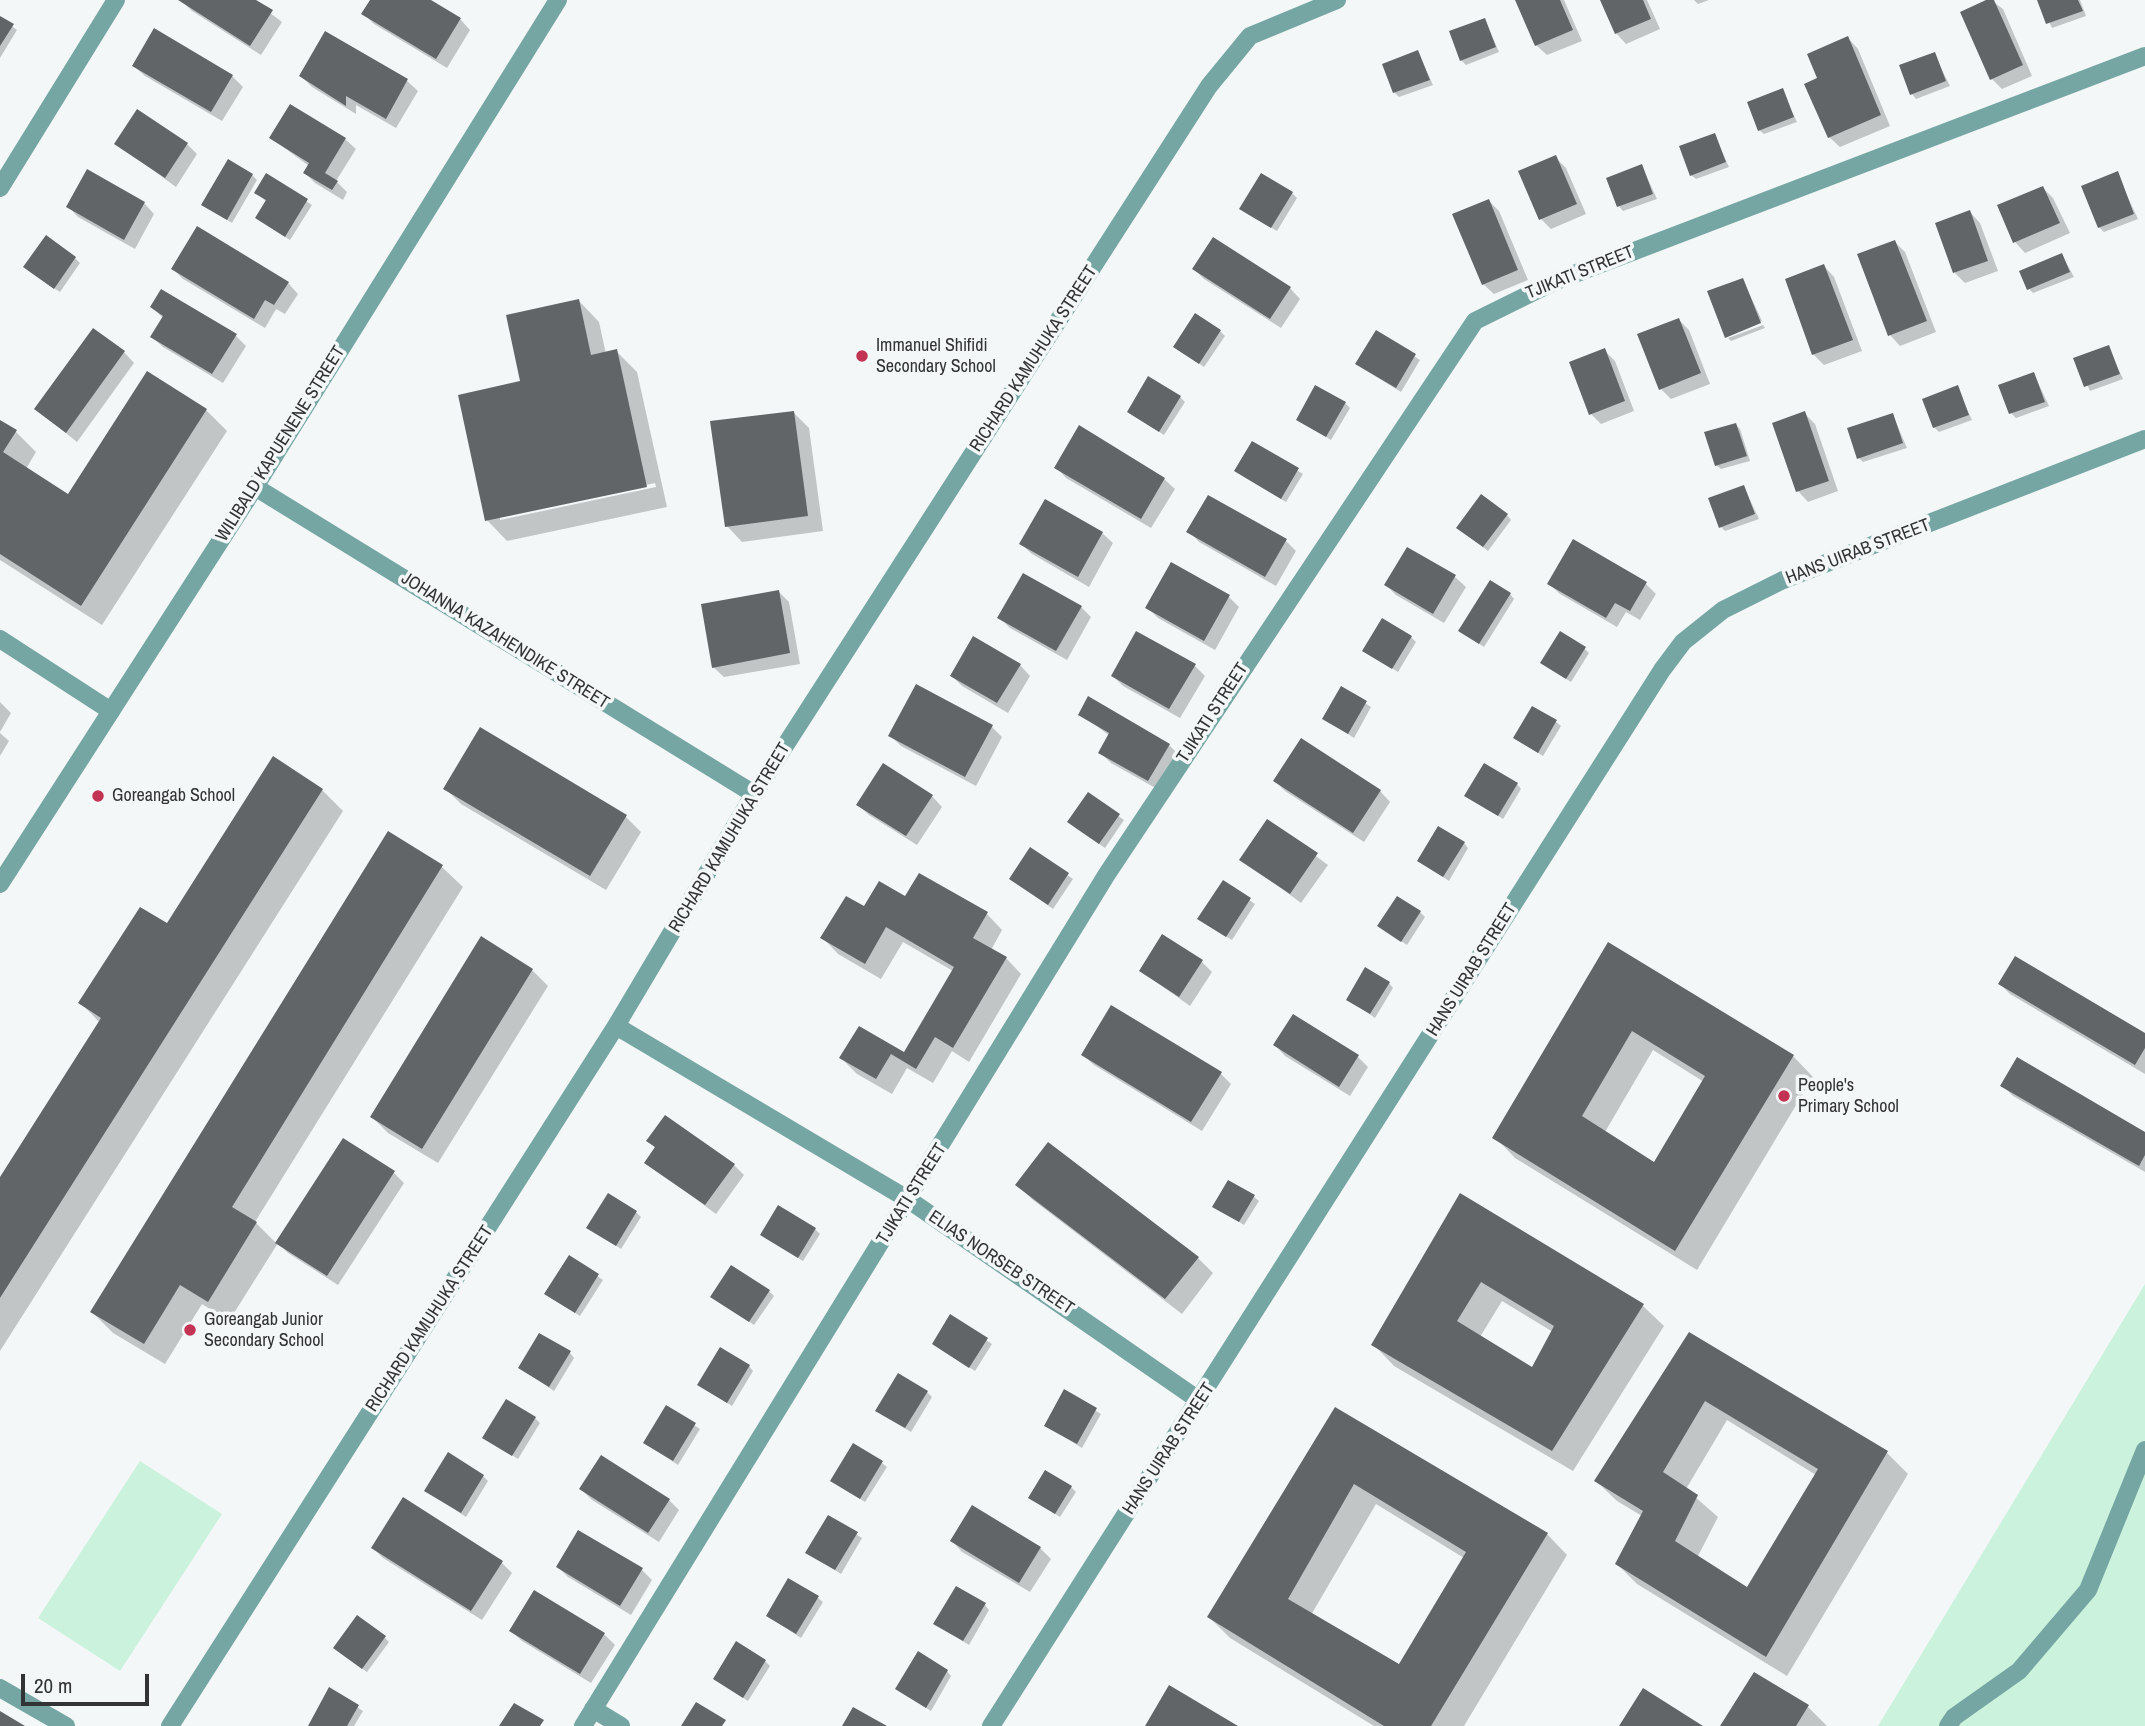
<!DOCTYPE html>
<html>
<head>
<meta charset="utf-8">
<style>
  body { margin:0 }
  #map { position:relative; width:2145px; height:1726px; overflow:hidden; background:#f3f7f8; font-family:"Archivo Narrow",sans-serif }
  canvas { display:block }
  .scale { position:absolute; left:21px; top:1674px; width:128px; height:32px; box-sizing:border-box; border:4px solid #323334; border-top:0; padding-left:9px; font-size:21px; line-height:24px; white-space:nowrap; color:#323334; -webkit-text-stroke:5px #f3f7f8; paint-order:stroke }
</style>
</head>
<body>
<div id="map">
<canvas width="2145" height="1726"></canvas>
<div class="scale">20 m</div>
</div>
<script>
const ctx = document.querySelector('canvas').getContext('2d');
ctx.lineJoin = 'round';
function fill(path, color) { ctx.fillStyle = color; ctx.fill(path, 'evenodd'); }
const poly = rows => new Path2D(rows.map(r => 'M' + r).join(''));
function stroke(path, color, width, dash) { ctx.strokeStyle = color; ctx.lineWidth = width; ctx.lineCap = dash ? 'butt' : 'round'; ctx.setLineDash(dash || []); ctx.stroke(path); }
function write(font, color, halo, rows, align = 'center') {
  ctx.font = font + ' "Archivo Narrow",sans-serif'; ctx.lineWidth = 7; ctx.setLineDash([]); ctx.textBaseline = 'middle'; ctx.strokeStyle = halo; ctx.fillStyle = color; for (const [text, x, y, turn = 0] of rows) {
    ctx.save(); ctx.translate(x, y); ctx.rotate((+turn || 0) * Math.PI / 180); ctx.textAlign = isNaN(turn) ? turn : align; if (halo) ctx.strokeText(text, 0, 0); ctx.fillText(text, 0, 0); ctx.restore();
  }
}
fill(poly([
  [2145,1284,2145,1726,1878,1726],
  [140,1461,222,1514,120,1671,38,1618]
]), '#cbf2dc');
fill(poly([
  [181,0,253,0,282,22,261,55,192,11],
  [372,0,428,0,460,19,470,30,447,68,374,24,364,14],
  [1517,0,1564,0,1582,41,1547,55,1536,45],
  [1602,0,1647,0,1660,29,1626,44,1616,33],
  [1694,0,1709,0,1698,4],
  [1991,0,2003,9,2032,76,2002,89,1992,79],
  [2039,0,2080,0,2086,16,2052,28],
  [0,18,17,30,0,58],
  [1485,20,1499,52,1466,65,1461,60],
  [155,30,232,76,243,87,222,121,145,76,134,66],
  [326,34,407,81,418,91,396,128,356,105,356,114,312,87,301,76],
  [1848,38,1858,49,1890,126,1840,147,1829,137,1820,79],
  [1418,52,1433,85,1399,97,1394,92],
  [1934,54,1950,86,1916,99,1912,94],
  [1782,90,1797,122,1764,134,1759,130],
  [1714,135,1729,167,1696,179,1691,175],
  [271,138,345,139,356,149,336,181,347,192,343,200,315,183,305,173,309,166],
  [117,144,187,144,197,154,176,187],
  [1555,157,1566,168,1586,214,1551,229,1541,219],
  [1642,166,1657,199,1623,211,1619,206],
  [2117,174,2138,219,2104,232,2099,227],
  [252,175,257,180,232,223,203,205],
  [267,175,312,205,290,240,257,218,267,202,256,193],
  [2043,188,2053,198,2070,233,2025,253,2015,242],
  [1292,193,1297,198,1277,231,1246,213],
  [1489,201,1499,211,1528,280,1494,294,1483,284],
  [144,203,154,214,135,249,78,217,68,206],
  [1970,212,1980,223,1998,271,1965,283,1955,273,1937,224],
  [1895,242,1905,252,1936,332,1900,346,1890,335],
  [2062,255,2074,277,2033,293,2029,289],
  [75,258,80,263,60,292,30,272],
  [1824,266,1834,277,1862,351,1824,365,1813,354],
  [173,269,288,283,298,294,285,314,276,309,265,328,183,279],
  [1194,269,1290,288,1300,299,1281,328,1204,279],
  [1743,280,1762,321,1726,335],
  [579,301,599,322,606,354,616,351,637,372,667,507,507,541,487,520,522,382],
  [655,483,656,487,500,520,500,516],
  [152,307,235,335,246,346,223,383,163,347,152,337,163,318],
  [1679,320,1689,330,1710,384,1671,399,1661,389],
  [1763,325,1765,328,1731,341,1728,338],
  [1220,331,1225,336,1204,367,1175,347],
  [1377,332,1420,360,1401,392,1362,368],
  [2108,347,2123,379,2090,391,2075,359],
  [1604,350,1615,361,1634,411,1601,424,1591,414],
  [124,352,134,363,77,442,36,409],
  [2034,374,2049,406,2016,418,2011,413],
  [1957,387,1972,420,1939,432,1934,427],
  [1180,397,1185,402,1164,435,1129,412],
  [1345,403,1350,408,1331,440,1298,420],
  [206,410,227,431,102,625,0,560,0,422,16,432,36,452,26,469,68,496],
  [794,413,809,428,823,531,742,542,727,526],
  [1804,413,1815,424,1838,491,1808,502,1798,491],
  [1893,415,1907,448,1863,462,1859,458],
  [1736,425,1740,429,1750,461,1721,469,1716,465],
  [1253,443,1303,474,1286,502,1241,475],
  [1056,467,1164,479,1175,489,1151,528,1066,478],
  [1744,487,1759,519,1725,531,1721,527],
  [1209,498,1286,541,1296,551,1276,586,1199,542,1189,531],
  [1507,515,1511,520,1488,551,1463,532],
  [1102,533,1113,543,1089,587,1032,554,1021,544],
  [1407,549,1455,577,1466,587,1444,623,1396,595,1386,585],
  [1549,584,1646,584,1656,594,1640,620,1626,612,1617,627,1560,594],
  [779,592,789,602,800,664,724,677,713,667],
  [1510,594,1514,599,1484,647,1460,631],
  [1228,596,1239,607,1215,650,1158,618,1147,607],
  [1081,607,1091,617,1067,660,1010,628,1000,618],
  [1411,637,1416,642,1398,672,1364,651],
  [1585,649,1589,653,1571,682,1547,667],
  [1020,665,1030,676,1008,713,962,686,952,676],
  [1194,665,1205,676,1180,718,1123,686,1113,676],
  [1342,688,1371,707,1354,738,1325,719],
  [0,702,11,713,0,732],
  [1080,714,1169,745,1179,755,1159,790,1111,763,1100,752,1110,736],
  [1556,722,1561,726,1543,756,1515,738],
  [992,727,1002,737,976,786,901,746,890,735],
  [0,733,9,741,0,756],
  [273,759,322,790,343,811,0,1351,0,1180,100,1023,81,1003,167,925],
  [1275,781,1380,791,1390,802,1364,842,1285,791],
  [1517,784,1521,789,1503,819,1466,795],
  [445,788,626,817,641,832,606,890,461,804],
  [1089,795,1124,820,1105,848,1074,827],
  [932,796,942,807,917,845,869,815,858,805],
  [1268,821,1328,865,1301,903,1242,859],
  [388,834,442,867,463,887,255,1222,277,1244,344,1141,394,1173,404,1183,338,1285,288,1253,278,1243,229,1321,202,1304,165,1364,113,1333,92,1312],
  [1464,843,1468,848,1449,881,1419,861],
  [1031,849,1073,879,1053,909,1011,879],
  [1224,882,1255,904,1232,940,1204,923],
  [906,899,987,914,1002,930,991,950,1006,958,1021,974,969,1062,952,1051,933,1083,907,1068,892,1094,857,1074,841,1058,859,1028,905,1054,953,971,903,942,881,979,838,954,823,938,865,908],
  [1420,912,1425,917,1407,945,1379,926],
  [1609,944,1793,1056,1813,1077,1697,1270,1515,1158,1495,1137],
  [1653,1050,1704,1082,1654,1164,1605,1132],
  [1202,962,1212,972,1190,1006,1141,971],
  [532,970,548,986,438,1163,388,1133,372,1117],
  [1389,983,1393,988,1375,1018,1348,999],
  [2000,984,2145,1035,2145,1074,2010,994],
  [1275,1045,1358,1057,1368,1067,1350,1096,1285,1056],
  [1083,1055,1221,1074,1231,1084,1202,1131,1094,1065],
  [2002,1085,2145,1134,2145,1172,2013,1096],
  [649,1141,734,1165,744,1175,716,1214,647,1163,656,1149],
  [1017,1185,1198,1258,1213,1273,1182,1314,1033,1200],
  [1460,1196,1643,1306,1664,1326,1573,1471,1394,1366,1374,1345],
  [1502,1301,1553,1332,1533,1369,1480,1337],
  [1254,1197,1259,1201,1244,1225,1214,1206],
  [636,1212,641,1217,621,1249,588,1227],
  [815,1229,820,1234,803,1261,767,1239],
  [569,1257,603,1280,580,1316,551,1298],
  [769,1291,774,1296,754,1325,713,1297],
  [951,1317,992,1344,975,1371,939,1348],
  [1690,1335,1887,1453,1908,1474,1787,1676,1637,1584,1617,1564,1642,1516,1617,1501,1596,1481],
  [1727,1420,1816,1475,1747,1589,1697,1558,1718,1517,1686,1489],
  [570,1353,574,1358,554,1391,520,1368],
  [749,1366,753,1371,732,1406,699,1385],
  [927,1392,932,1397,911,1432,882,1415],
  [1065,1392,1101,1414,1082,1448,1046,1426],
  [667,1407,700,1429,678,1465,645,1443],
  [1335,1409,1547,1534,1567,1555,1464,1726,1374,1726,1230,1638,1209,1617],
  [1376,1504,1464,1558,1400,1666,1311,1615],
  [535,1418,540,1423,518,1459,485,1438],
  [882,1463,887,1467,865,1502,832,1481],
  [483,1476,488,1481,466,1517,426,1491],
  [1071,1487,1076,1492,1060,1517,1030,1498],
  [581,1489,669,1500,679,1510,659,1542,592,1500],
  [404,1500,502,1563,512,1573,482,1620,383,1558,373,1548],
  [973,1507,1040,1548,1051,1559,1030,1592,962,1552,952,1541],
  [829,1517,862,1538,841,1574,807,1552],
  [578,1532,642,1570,652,1580,631,1615,568,1577,558,1567],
  [818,1598,823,1602,801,1638,768,1616],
  [985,1605,989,1610,969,1645,935,1624],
  [511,1631,604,1634,615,1645,591,1683,522,1641],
  [384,1637,389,1642,367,1672,340,1653],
  [765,1661,770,1666,748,1701,715,1679],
  [947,1671,951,1676,931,1711,897,1689],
  [330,1690,363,1711,354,1726,310,1726],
  [1808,1707,1827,1726,1722,1726]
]), '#0003');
fill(poly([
  [178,0,256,0,273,10,250,46],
  [370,0,431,0,461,18,436,59,361,14],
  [1515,0,1560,0,1573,30,1535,46],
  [1600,0,1643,0,1651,19,1615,34],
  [1986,0,1994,0,2023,65,1990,80,1960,12],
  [2037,0,2078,0,2083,11,2046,24],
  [0,16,14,24,0,46],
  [1485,18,1496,47,1460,61,1449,31],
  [154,28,233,75,211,112,132,66],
  [325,31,408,79,386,119,346,96,346,106,299,76],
  [1848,36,1881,115,1828,138,1804,84,1817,78,1807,54],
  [1418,50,1430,80,1393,93,1382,64],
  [1935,52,1946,81,1910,95,1899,65],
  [1783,88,1794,117,1758,131,1747,102],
  [290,104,346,138,325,173,338,181,332,190,303,173,309,163,269,138],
  [137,109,188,143,165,178,114,144],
  [1715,133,1726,162,1690,176,1679,146],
  [1556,155,1577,204,1539,220,1518,171],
  [228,159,253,174,227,220,201,205],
  [1642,164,1653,194,1617,207,1606,178],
  [87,169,145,202,124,240,66,207],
  [2118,171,2134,214,2098,228,2081,186],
  [266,173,308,199,285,237,255,218,266,200,254,193],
  [1261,173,1293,192,1271,228,1239,209],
  [2043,186,2060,223,2013,243,1997,205],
  [1489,199,1518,270,1482,285,1452,214],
  [1970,210,1988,261,1953,273,1935,223],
  [197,226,289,282,274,305,265,300,254,319,171,269],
  [46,235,76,257,54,289,23,267],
  [1213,237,1291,287,1270,319,1192,269],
  [1895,240,1927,321,1888,336,1857,254],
  [2062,253,2070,272,2027,290,2019,271],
  [1824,264,1853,340,1812,355,1785,279],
  [1743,278,1761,323,1725,338,1707,291],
  [161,289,237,334,212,374,150,337,163,316,150,307],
  [579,299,591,355,617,349,647,487,485,521,458,395,520,381,506,315],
  [1195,313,1221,330,1199,364,1173,347],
  [1679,318,1701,373,1659,390,1637,334],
  [93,328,125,351,66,433,34,409],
  [1376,330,1416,354,1396,388,1355,364],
  [2109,345,2120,374,2084,387,2073,358],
  [1605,348,1625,401,1589,415,1569,362],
  [147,371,207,409,81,606,0,554,0,420,17,430,3,452,68,494],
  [2034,372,2045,402,2009,414,1998,385],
  [1148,376,1181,396,1159,432,1127,412],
  [1315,385,1346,402,1326,437,1296,420],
  [1958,385,1969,415,1933,428,1922,399],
  [794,411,808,516,725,527,710,421],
  [1805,411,1829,481,1796,492,1772,423],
  [1893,413,1903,443,1857,459,1847,428],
  [1736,423,1747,456,1715,466,1704,432],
  [1079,425,1165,478,1141,519,1054,468],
  [1252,441,1299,468,1281,499,1234,471],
  [1744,485,1755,514,1719,528,1708,498],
  [1481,494,1508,514,1483,547,1456,528],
  [1208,495,1287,539,1265,577,1186,532],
  [1045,499,1103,532,1078,577,1019,544],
  [1573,539,1647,582,1630,611,1615,603,1606,618,1547,584],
  [1407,547,1456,575,1433,614,1384,585],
  [1171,562,1230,595,1204,641,1145,608],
  [1023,573,1082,606,1056,651,997,618],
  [1490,580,1511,593,1479,644,1458,631],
  [779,590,790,653,712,668,701,604],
  [1382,618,1412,636,1392,669,1362,651],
  [1136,631,1196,664,1169,709,1111,676],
  [1560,631,1586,647,1566,679,1540,663],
  [973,636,1021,664,997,703,950,676],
  [916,684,993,725,965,777,888,736],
  [1341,686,1367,701,1348,734,1322,719],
  [1088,696,1170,744,1148,781,1098,753,1109,733,1078,715],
  [1532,706,1557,720,1538,753,1513,738],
  [480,727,627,815,590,876,443,789],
  [1301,738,1381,790,1353,833,1273,781],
  [273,756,323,789,0,1298,0,1177,101,1018,78,1003,140,907,167,923],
  [883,763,933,795,906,836,856,805],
  [1484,763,1518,783,1498,816,1464,796],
  [1088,792,1120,814,1099,844,1067,822],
  [1267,819,1318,853,1290,894,1239,860],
  [1438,826,1465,842,1443,877,1417,861],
  [388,831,443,865,232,1207,257,1222,208,1302,180,1285,144,1344,90,1312],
  [1030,847,1069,873,1048,905,1009,879],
  [919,873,988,912,973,938,1007,957,953,1048,935,1037,916,1069,891,1054,876,1079,839,1058,859,1026,904,1052,954,967,886,927,865,964,820,938,846,896,864,906,879,881,905,896],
  [1223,880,1251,898,1226,937,1197,919],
  [1397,896,1421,911,1401,942,1377,926],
  [1162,934,1203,960,1179,997,1139,971],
  [481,936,533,969,422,1149,370,1117],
  [1608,942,1794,1055,1675,1251,1492,1138],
  [1632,1031,1705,1076,1654,1162,1582,1116],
  [2015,956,2145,1033,2145,1048,2135,1065,1998,984],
  [1365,967,1390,982,1370,1014,1346,1000],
  [1111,1005,1222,1072,1191,1122,1081,1055],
  [1293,1014,1359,1055,1339,1087,1273,1045],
  [2017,1057,2145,1132,2145,1155,2139,1166,2000,1086],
  [665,1115,735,1164,705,1205,644,1163,655,1147,646,1141],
  [343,1138,395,1171,327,1276,275,1243],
  [1048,1142,1199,1257,1165,1299,1015,1185],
  [1228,1180,1255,1195,1239,1222,1212,1207],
  [608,1193,637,1211,616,1246,586,1228],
  [1460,1193,1644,1304,1552,1451,1371,1345],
  [1481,1282,1554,1326,1532,1367,1457,1321],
  [778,1205,816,1228,798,1258,760,1235],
  [569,1255,599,1274,575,1313,544,1294],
  [731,1265,770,1290,749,1322,710,1297],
  [950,1314,988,1338,969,1368,932,1344],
  [1689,1332,1888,1451,1766,1657,1615,1564,1643,1511,1594,1481],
  [1705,1401,1818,1469,1747,1587,1675,1541,1698,1495,1663,1472],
  [539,1333,571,1351,549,1387,518,1368],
  [720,1347,750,1365,727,1403,697,1385],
  [898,1373,928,1391,905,1428,875,1411],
  [1064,1389,1097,1408,1077,1444,1044,1426],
  [506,1399,536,1417,512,1456,482,1438],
  [666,1405,696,1423,673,1461,643,1443],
  [1335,1407,1548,1533,1431,1726,1384,1726,1207,1617],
  [1354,1484,1466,1552,1399,1664,1288,1599],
  [853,1443,883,1461,860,1499,830,1481],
  [448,1452,484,1475,461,1513,424,1491],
  [601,1455,670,1499,648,1533,579,1489],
  [1045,1470,1072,1486,1055,1514,1028,1498],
  [403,1497,503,1561,471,1611,371,1548],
  [972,1505,1041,1547,1019,1583,950,1541],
  [828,1515,858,1532,835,1570,805,1553],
  [578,1530,643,1568,620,1606,556,1567],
  [788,1578,819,1596,796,1634,766,1616],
  [956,1586,986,1603,963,1641,933,1624],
  [534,1590,605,1633,580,1674,509,1631],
  [357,1615,386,1636,362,1669,333,1648],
  [736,1641,766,1660,743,1698,713,1679],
  [918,1651,948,1670,926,1708,895,1689],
  [1754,1672,1809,1705,1796,1726,1720,1726],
  [1169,1685,1238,1726,1145,1726],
  [329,1687,359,1705,347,1726,308,1726],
  [1643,1688,1703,1726,1619,1726],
  [696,1702,726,1720,722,1726,681,1726],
  [514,1703,544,1720,540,1726,499,1726],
  [853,1707,887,1726,842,1726],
  [0,1711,25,1726,0,1726]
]), '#626567');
stroke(poly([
  [1948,1726,1954,1717,2019,1671,2088,1590,2145,1450]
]), '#75a6a3', 18);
stroke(poly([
  [0,188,116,0],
  [255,487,754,794],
  [0,639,111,711],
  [616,1026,909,1200,1200,1401],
  [0,1688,66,1726],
  [593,1709,621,1726],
  [170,1726,616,1026,754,794,1209,86,1250,36,1337,0],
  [583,1726,1107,874,1475,321,1556,281,2145,56],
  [991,1726,1662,670,1683,642,1723,610,1783,580,2145,439]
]), '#75a6a3', 18);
stroke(poly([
  [0,884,255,487,558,0]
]), '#75a6a3', 18);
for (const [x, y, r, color] of [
  [862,356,7,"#c33353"],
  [98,796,7,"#c33353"],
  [1784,1096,7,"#c33353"],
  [190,1330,7,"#c33353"]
]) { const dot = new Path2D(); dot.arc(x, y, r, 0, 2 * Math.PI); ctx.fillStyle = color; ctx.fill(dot); stroke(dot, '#f3f7f8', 2.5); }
write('18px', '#323334', '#f3f7f8', [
  ["TJIKATI STREET",1580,273,-22],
  ["RICHARD KAMUHUKA STREET",1034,359,-57],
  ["WILIBALD KAPUENENE STREET",281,444,-58],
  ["HANS UIRAB STREET",1858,552,-21],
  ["JOHANNA KAZAHENDIKE STREET",505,641,32],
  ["TJIKATI STREET",1213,713,-57],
  ["RICHARD KAMUHUKA STREET",730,838,-59],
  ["HANS UIRAB STREET",1472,970,-58],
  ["TJIKATI STREET",912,1194,-58],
  ["ELIAS NORSEB STREET",1001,1263,34],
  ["RICHARD KAMUHUKA STREET",430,1319,-57],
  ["HANS UIRAB STREET",1169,1449,-57]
]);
write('18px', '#323334', '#f3f7f8', [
  ["Immanuel Shifidi",876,346],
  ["Secondary School",876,367],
  ["Goreangab School",112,796],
  ["People's",1798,1086],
  ["Primary School",1798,1107],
  ["Goreangab Junior",204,1320],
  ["Secondary School",204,1341]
], 'left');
</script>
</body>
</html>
